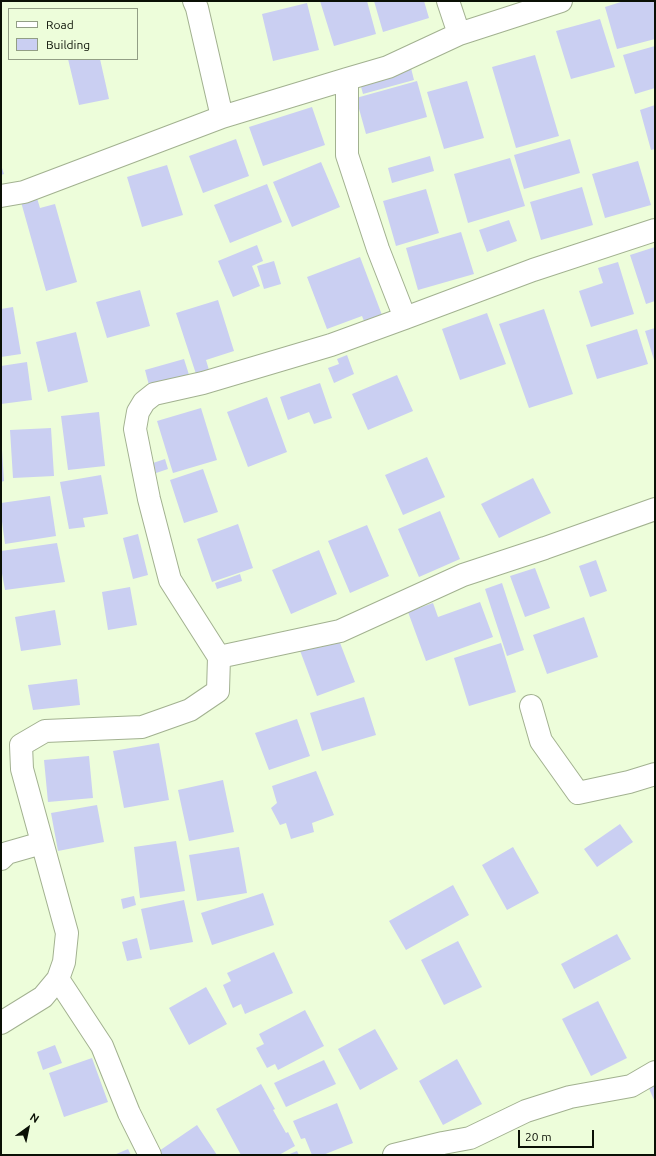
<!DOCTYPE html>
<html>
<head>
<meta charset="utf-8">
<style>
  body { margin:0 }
  #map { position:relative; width:656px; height:1156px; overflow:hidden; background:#edfdda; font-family:Ubuntu,sans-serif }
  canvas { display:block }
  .frame { position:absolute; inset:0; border:2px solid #0a1005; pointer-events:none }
  .legend { position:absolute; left:8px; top:8px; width:130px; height:52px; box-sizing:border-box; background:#edfdda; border:1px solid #929e85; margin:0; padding:5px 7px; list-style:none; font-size:12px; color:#0a1005 }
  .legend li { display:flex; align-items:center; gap:8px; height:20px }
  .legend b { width:20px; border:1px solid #929e85 }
  .north { position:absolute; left:8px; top:1108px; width:40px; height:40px; -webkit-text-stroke:3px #edfdda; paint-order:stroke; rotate:33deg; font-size:11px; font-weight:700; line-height:16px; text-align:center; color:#0a1005 }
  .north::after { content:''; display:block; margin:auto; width:14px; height:18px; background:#0a1005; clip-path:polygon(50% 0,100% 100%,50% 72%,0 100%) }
  .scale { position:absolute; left:518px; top:1130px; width:76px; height:18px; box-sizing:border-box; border:2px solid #0a1005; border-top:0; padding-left:5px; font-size:12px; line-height:14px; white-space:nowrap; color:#0a1005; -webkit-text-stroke:3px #edfdda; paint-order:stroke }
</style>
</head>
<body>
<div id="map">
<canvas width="656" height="1156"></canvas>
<div class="frame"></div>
<ul class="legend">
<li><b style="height:5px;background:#fff"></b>Road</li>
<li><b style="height:11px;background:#cacff2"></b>Building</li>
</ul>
<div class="north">N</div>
<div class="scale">20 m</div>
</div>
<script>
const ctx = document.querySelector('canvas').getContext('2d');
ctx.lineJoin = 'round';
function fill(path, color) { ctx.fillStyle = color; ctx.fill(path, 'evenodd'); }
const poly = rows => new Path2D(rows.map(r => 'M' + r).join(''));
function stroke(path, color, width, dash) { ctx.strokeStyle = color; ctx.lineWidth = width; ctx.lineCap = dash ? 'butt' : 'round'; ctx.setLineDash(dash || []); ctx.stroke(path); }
fill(poly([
  [320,1,367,1,376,34,334,46],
  [374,1,424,1,429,18,383,32],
  [624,1,655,1,655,39,617,49,605,7],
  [307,3,319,50,273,61,262,14],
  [600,19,615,67,571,79,556,31],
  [655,46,655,88,635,94,623,55],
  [535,55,559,136,516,148,492,67],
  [68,59,100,59,109,99,79,105],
  [411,68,414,80,363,94,360,83],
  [417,81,427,117,366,134,356,98],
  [467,81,484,138,444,149,427,92],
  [655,105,655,149,651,150,640,110],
  [312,107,325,145,263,166,249,127],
  [236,139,249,176,203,193,189,156],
  [570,139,580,173,524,189,514,155],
  [430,156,434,171,392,183,388,168],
  [510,158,525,206,468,223,454,174],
  [638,161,651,205,605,218,592,174],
  [321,162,340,207,292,227,273,182],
  [1,165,4,174,1,175],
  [167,165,183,215,142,227,127,177],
  [267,184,282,222,230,243,214,205],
  [582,187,593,225,541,240,530,202],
  [426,189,439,233,396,246,383,201],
  [37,198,40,208,55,204,77,282,46,291,21,202],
  [509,220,517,241,487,252,479,230],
  [461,232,474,274,418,290,406,248],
  [257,245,263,261,252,266,260,286,233,297,218,261],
  [655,247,655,301,646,304,630,255],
  [360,257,382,315,364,321,362,316,327,329,307,277],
  [274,261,281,284,264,289,257,266],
  [618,262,634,314,591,327,579,291,603,283,598,268],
  [140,290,150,326,107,338,96,302],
  [218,300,234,351,206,360,209,370,196,374,176,313],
  [13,307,21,354,1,357,1,309],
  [544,309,573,394,529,408,499,324],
  [487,313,506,364,460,380,442,329],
  [655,328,655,363,645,331],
  [637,329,648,364,597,379,586,345],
  [76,332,88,382,48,392,36,342],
  [347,355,354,374,334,383,328,368,339,364,337,359],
  [184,359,190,378,150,389,145,370],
  [27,362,32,400,1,404,1,366],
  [397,375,413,411,368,430,352,394],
  [320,383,332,418,314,424,309,412,288,420,280,397],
  [267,397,287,452,248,467,227,412],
  [201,408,217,460,173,473,157,421],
  [99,412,105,466,68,470,61,416],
  [51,428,54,476,13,478,10,430],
  [1,450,2,450,4,481,1,482],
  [427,457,445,497,403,515,385,475],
  [165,459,168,469,156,473,153,463],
  [203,469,218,512,184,523,170,480],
  [101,475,108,514,83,518,85,527,69,529,60,482],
  [533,478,551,513,499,538,481,504],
  [50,496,56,536,5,544,1,514,1,503],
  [440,511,460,559,419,577,398,529],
  [238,524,253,568,212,582,197,539],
  [367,525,389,576,350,593,328,541],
  [138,534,148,575,133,579,123,538],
  [57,543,65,582,5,590,1,568,1,551],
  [319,550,337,594,291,614,272,570],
  [596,560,607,591,590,597,579,566],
  [535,568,550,608,525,617,510,576],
  [240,574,242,581,217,589,215,583],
  [502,583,524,650,507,656,485,589],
  [130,587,137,625,108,630,102,592],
  [480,602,493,637,426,661,408,612,433,603,438,617],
  [55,610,61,645,21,651,15,617],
  [584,617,598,657,547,674,533,635],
  [337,635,355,682,317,696,299,648],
  [501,643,516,692,469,706,454,658],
  [77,679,80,705,33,710,28,685],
  [364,697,376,735,322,751,310,713],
  [297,719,310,756,269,770,255,733],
  [159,743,169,800,124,808,113,751],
  [89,756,93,798,48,802,44,760],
  [316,771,334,815,312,823,314,832,291,839,286,823,280,825,271,808,277,803,272,786],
  [223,780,234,832,189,841,178,790],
  [97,805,104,842,58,851,51,813],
  [620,824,633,842,597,867,584,849],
  [176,841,185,891,140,898,134,847],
  [239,847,247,893,197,901,189,855],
  [513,847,539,893,507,910,482,865],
  [453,885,469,915,406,950,389,921],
  [263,893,274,925,212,945,201,913],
  [134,896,136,905,123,909,121,899],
  [184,900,193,942,150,950,141,909],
  [617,934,631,959,574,989,561,964],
  [137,938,142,958,127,961,122,942],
  [458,941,482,987,444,1005,421,960],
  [274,952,293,993,245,1014,241,1004,233,1008,223,985,231,981,227,973],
  [206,987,227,1024,189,1045,169,1008],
  [598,1001,627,1058,591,1076,562,1019],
  [305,1010,324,1046,278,1070,275,1064,267,1068,256,1048,264,1044,259,1034],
  [375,1029,398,1069,360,1090,338,1049],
  [55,1045,62,1063,43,1070,37,1052],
  [92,1058,108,1102,64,1117,49,1073],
  [457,1059,482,1104,443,1125,419,1081],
  [324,1060,336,1084,286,1107,274,1083],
  [655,1078,655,1102,646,1082],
  [261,1084,275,1109,273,1110,286,1133,288,1132,295,1146,279,1155,241,1155,216,1109],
  [337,1103,353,1143,323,1155,312,1155,305,1138,301,1139,293,1121],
  [197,1125,217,1155,162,1155,159,1151],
  [128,1149,131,1155,114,1155],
  [297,1151,299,1155,287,1155]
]), '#cacff2');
const minor = poly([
  [194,1,197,8,222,117],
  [448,1,459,34],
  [347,79,347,155,378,249,405,318],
  [1,196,24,192,222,117,347,79,388,67,459,34,561,1],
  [219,657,340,631,463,575,545,548,655,509],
  [531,706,541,741,578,793,629,782,655,774],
  [1,859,7,853,42,843],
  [58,979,102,1046,129,1113,150,1155],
  [1,1023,43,997,58,979,64,962,67,933,22,769,21,745,45,731,142,727,190,710,218,691,219,657,170,580,149,499,135,429,138,412,144,402,154,394,203,383,331,345,405,318,533,270,655,230],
  [394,1155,443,1143,470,1138,526,1111,570,1097,631,1086,655,1072]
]);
stroke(minor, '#a2b190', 24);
stroke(minor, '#fff', 22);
</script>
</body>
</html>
